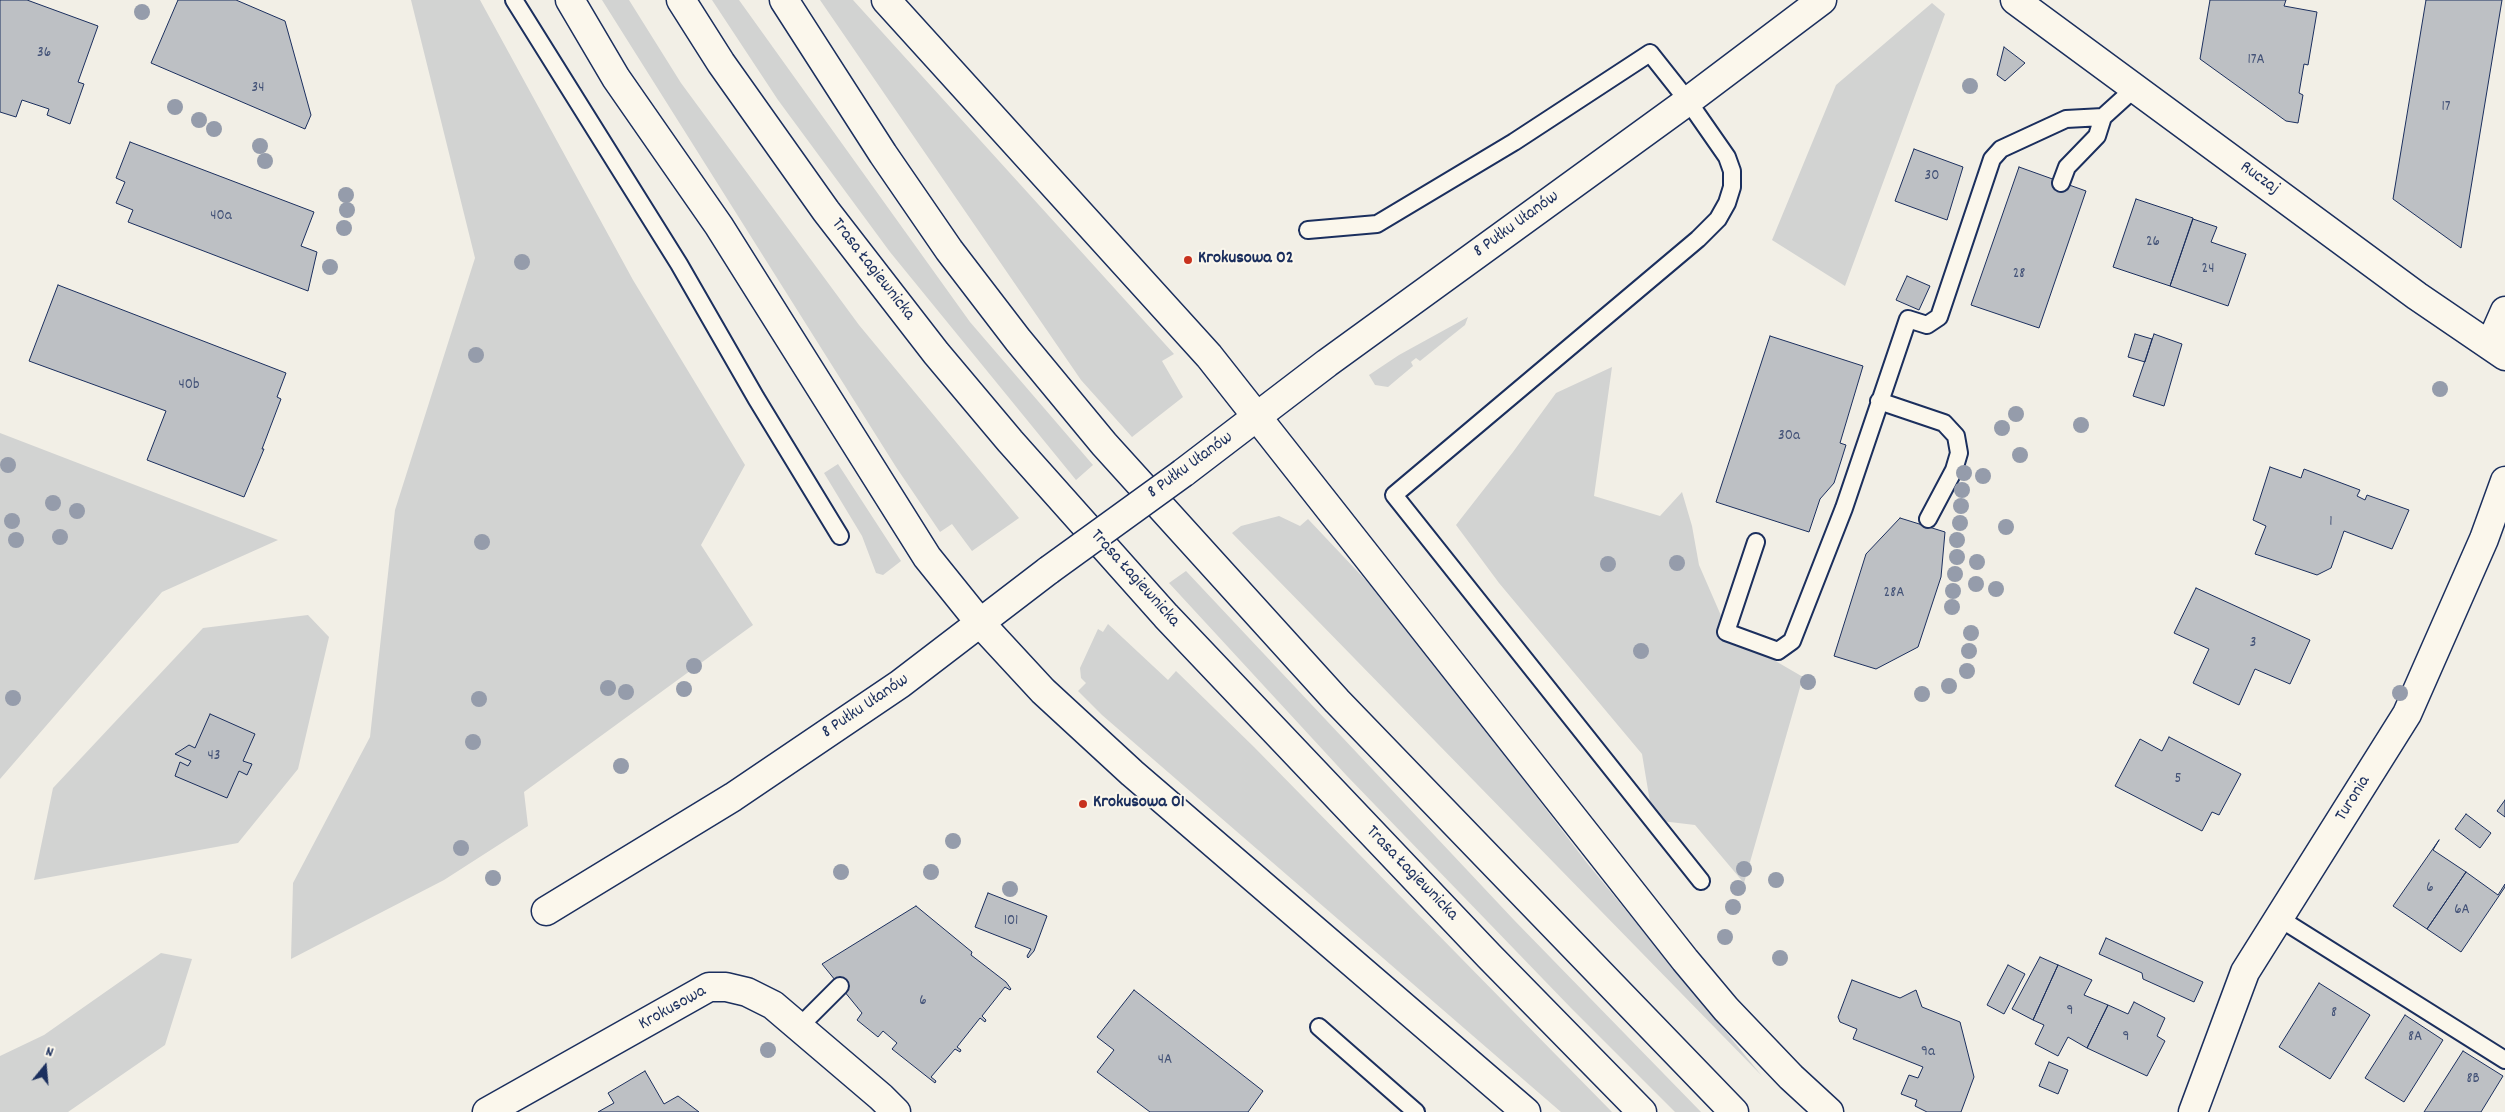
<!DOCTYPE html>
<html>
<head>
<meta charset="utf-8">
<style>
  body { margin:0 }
  #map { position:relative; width:2505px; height:1112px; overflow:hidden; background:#f2efe6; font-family:Dekko,sans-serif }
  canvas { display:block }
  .north { position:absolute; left:20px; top:1042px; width:50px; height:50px; -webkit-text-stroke:4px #fbf7ec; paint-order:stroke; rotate:17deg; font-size:14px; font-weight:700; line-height:20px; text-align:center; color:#1b2f5e }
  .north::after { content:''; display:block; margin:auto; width:18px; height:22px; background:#1b2f5e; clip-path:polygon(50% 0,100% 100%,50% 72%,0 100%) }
</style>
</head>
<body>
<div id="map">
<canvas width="2505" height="1112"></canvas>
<div class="north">N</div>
</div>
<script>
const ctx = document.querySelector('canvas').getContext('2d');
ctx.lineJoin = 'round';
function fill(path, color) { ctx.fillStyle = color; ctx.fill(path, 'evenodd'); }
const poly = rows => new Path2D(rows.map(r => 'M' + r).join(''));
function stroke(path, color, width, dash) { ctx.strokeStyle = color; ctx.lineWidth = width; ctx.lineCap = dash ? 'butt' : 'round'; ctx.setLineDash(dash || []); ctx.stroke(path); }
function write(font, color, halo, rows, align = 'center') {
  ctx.font = font + ' Dekko,sans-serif'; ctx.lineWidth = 4; ctx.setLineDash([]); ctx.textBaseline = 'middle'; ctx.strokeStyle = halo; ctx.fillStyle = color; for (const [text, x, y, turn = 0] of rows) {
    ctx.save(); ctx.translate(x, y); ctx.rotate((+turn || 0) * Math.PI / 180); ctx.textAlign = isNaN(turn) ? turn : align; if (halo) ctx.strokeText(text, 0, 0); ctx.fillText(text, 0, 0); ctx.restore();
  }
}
fill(poly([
  [411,0,480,0,633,280,745,465,701,545,753,625,524,792,528,826,444,880,291,959,293,883,370,737,395,510,475,258],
  [602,0,629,0,681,83,859,325,1019,518,972,551,952,524,940,532,896,467],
  [712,0,739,0,970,322,1093,465,1076,480,890,252,778,100],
  [820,0,853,0,1174,354,1162,361,1183,397,1132,437,1081,380],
  [1932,3,1945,14,1845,286,1772,240,1836,85],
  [1468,317,1465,325,1420,361,1416,358,1411,362,1413,366,1388,387,1375,385,1369,375,1399,355],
  [1612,367,1594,496,1660,516,1682,492,1692,526,1699,565,1729,634,1803,677,1744,883,1695,825,1653,820,1642,754,1499,583,1456,525,1513,452,1556,393],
  [0,433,278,540,162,592,0,779],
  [838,464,901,561,883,575,876,573,862,536,824,473],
  [1279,516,1300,526,1308,519,1392,608,1587,863,1762,1076,1232,533,1241,526],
  [1186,571,1514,920,1701,1112,1675,1112,1571,1008,1347,776,1169,583],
  [308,615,329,637,298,769,238,843,34,880,53,788,203,628],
  [1108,624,1168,680,1176,671,1254,747,1612,1112,1561,1112,1102,715,1078,691,1086,683,1081,678,1080,668,1098,629,1103,632],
  [161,953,192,959,165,1045,68,1112,0,1112,0,1056,44,1035]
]), '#d2d3d2');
const building = poly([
  [0,0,27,0,98,26,78,82,84,84,70,124,47,115,49,109,22,100,16,117,0,112,0,0],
  [178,0,236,0,285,21,311,115,305,129,151,63,178,0],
  [2210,0,2286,0,2284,6,2317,12,2308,65,2304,64,2299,93,2303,95,2298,123,2286,121,2200,59,2210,0],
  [2426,0,2502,0,2461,248,2393,199,2426,0],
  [2004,47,2025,63,2005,81,1997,75,2004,47],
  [130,142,314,212,301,246,317,252,308,291,128,222,133,210,116,203,125,182,116,178,130,142],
  [1914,149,1963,167,1947,220,1895,201,1914,149],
  [2019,167,2086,191,2039,328,1971,305,2019,167],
  [2136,199,2193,218,2170,286,2113,267,2136,199],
  [2193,219,2217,227,2211,242,2246,254,2228,306,2170,286,2193,219],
  [1907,276,1930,286,1919,310,1896,300,1907,276],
  [58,285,286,373,277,397,281,399,262,449,264,449,244,497,147,460,166,411,29,361,58,285],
  [2135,334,2152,339,2145,362,2128,357,2135,334],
  [2154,334,2182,344,2164,406,2133,396,2154,334],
  [1770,336,1863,366,1840,443,1846,445,1841,461,1834,483,1820,499,1809,532,1716,502,1770,336],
  [2270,467,2301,478,2304,469,2360,490,2357,496,2365,500,2367,495,2409,510,2392,549,2344,531,2331,568,2317,575,2255,554,2266,526,2253,520,2270,467],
  [1900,518,1945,532,1941,577,1918,647,1876,669,1834,656,1866,554,1900,518],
  [2196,588,2310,640,2290,684,2255,669,2239,705,2193,683,2209,649,2174,633,2196,588],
  [210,714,255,734,243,761,252,764,247,775,239,771,227,798,175,776,180,762,188,766,191,761,175,754,189,745,195,748,210,714],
  [2169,737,2241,774,2219,815,2212,812,2202,831,2115,786,2140,739,2162,751,2169,737],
  [2505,800,2505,817,2497,811,2505,800],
  [2466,814,2491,833,2480,848,2455,829,2466,814],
  [2439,840,2433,850,2466,872,2427,929,2393,906,2439,840],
  [2466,872,2498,895,2505,884,2505,887,2461,952,2427,929,2466,872],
  [988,893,1047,916,1034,951,1028,958,1027,956,1031,949,975,927,988,893],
  [916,906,972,952,971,955,1006,982,1011,989,1010,990,1005,987,982,1016,986,1020,985,1022,980,1018,957,1047,961,1050,960,1052,955,1049,931,1077,936,1081,935,1083,892,1049,897,1043,883,1031,878,1037,857,1020,862,1013,822,964,916,906],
  [2106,938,2203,982,2194,1002,2143,979,2142,973,2099,954,2106,938],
  [2040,957,2058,965,2033,1020,2012,1009,2040,957],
  [2008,965,2025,974,2004,1014,1987,1005,2008,965],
  [2058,965,2092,980,2084,995,2108,1005,2087,1048,2068,1037,2058,1056,2035,1044,2044,1025,2033,1020,2058,965],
  [1852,980,1900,998,1916,990,1922,1007,1960,1022,1974,1077,1961,1112,1927,1112,1915,1106,1917,1100,1901,1094,1909,1075,1918,1078,1923,1067,1853,1039,1857,1029,1840,1022,1838,1017,1852,980],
  [2319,983,2370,1015,2330,1079,2279,1047,2319,983],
  [1134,990,1263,1091,1248,1112,1150,1112,1097,1072,1114,1050,1097,1037,1134,990],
  [2134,1002,2165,1018,2157,1036,2165,1041,2147,1076,2087,1048,2108,1005,2128,1014,2134,1002],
  [2405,1015,2443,1040,2404,1102,2365,1078,2405,1015],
  [2463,1051,2503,1076,2481,1112,2424,1112,2463,1051],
  [2049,1062,2068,1070,2058,1094,2039,1086,2049,1062],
  [645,1071,664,1104,678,1096,699,1112,598,1112,614,1103,608,1093,645,1071]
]);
fill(building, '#bdc0c4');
stroke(building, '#1b2f5e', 1);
const lane = poly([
  [514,0,679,264,756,398,840,536],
  [2061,183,2067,167,2097,136,2103,117],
  [1308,230,1377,224,1514,142,1650,53,1688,101,1727,157,1732,171,1732,187,1727,203,1718,219,1698,239,1394,495,1701,881],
  [1879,401,1944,423,1956,436,1959,453,1954,470,1928,519],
  [1756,542,1726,632,1778,651,1792,641,1844,508,1908,319,1927,325,1939,317,1992,159,2001,149,2066,119,2103,117,2135,88],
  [2279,918,2505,1060],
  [799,1027,840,986],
  [1319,1027,1416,1112]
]);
const street = poly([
  [2015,0,2417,296,2505,356],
  [2490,345,2505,311],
  [1183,473,1327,363,1688,101,1822,0],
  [546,911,733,797,900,684,1049,570],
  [487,1112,709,987,726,987,747,992,773,1005,881,1097,896,1112],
  [2193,1112,2245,972,2407,714,2484,539,2505,481]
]);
const secondary = poly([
  [570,0,616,78,719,226,927,557,981,624,1043,691,1132,773,1526,1112],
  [681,0,721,63,826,211,936,353,1010,441,1166,616,1489,956,1642,1112],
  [784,0,883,154,949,250,1018,340,1104,444,1337,701,1734,1112],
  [886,0,1209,356,1685,960,1726,1009,1791,1077,1829,1112]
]);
stroke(lane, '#1b2f5e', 20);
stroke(street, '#1b2f5e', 31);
stroke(secondary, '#1b2f5e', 31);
stroke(lane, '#fbf7ec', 16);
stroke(street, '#fbf7ec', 28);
stroke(secondary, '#fbf7ec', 28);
const streetBridge = poly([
  [1049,570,1183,473]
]);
stroke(streetBridge, '#1b2f5e', 31, []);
stroke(streetBridge, '#fbf7ec', 28);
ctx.fillStyle = '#959cab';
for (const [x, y] of [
  [142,12],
  [1970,86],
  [175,107],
  [199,120],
  [214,129],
  [260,146],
  [265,161],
  [346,195],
  [347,210],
  [344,228],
  [522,262],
  [330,267],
  [476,355],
  [2440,389],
  [2016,414],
  [2081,425],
  [2002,428],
  [2020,455],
  [8,465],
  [1964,473],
  [1983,476],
  [1962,490],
  [53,503],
  [1961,506],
  [77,511],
  [12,521],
  [1960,523],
  [2006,527],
  [60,537],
  [16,540],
  [1957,540],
  [482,542],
  [1957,557],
  [1977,562],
  [1677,563],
  [1608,564],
  [1955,574],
  [1976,584],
  [1996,589],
  [1953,591],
  [1952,607],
  [1971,633],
  [1641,651],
  [1969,651],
  [694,666],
  [1967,671],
  [1808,682],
  [1949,686],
  [608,688],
  [684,689],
  [626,692],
  [2400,693],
  [1922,694],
  [13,698],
  [479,699],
  [473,742],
  [621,766],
  [953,841],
  [461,848],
  [1744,869],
  [841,872],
  [931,872],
  [493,878],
  [1776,880],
  [1738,888],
  [1010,889],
  [1733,907],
  [1725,937],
  [1780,958],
  [768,1050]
]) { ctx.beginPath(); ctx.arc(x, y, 8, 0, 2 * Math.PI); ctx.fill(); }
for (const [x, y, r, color] of [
  [1188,260,5,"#c8321e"],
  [1083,804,5,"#c8321e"]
]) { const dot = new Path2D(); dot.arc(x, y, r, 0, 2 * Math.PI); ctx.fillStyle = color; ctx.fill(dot); stroke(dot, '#fbf7ec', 2); }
write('15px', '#445378', null, [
  ["36",44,54],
  ["17A",2256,61],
  ["34",258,89],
  ["17",2446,108],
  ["30",1932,177],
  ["40a",221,217],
  ["26",2153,243],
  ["24",2208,270],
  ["28",2019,275],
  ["40b",189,386],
  ["30a",1789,437],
  ["1",2331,523],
  ["28A",1894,594],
  ["3",2253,644],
  ["43",214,757],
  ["5",2178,780],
  ["6",2430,889],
  ["6A",2462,911],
  ["101",1011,922],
  ["6",923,1002],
  ["9",2070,1012],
  ["8",2334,1014],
  ["9",2126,1038],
  ["8A",2415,1038],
  ["9a",1928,1053],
  ["4A",1165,1061],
  ["8B",2473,1080]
]);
write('18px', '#1b2f5e', '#fbf7ec', [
  ["Ruczaj",2259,179,36],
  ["8 Pułku Ułanów",1517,225,-36],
  ["Trasa Łagiewnicka",872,270,52],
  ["8 Pułku Ułanów",1191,466,-36],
  ["Trasa Łagiewnicka",1134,579,48],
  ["8 Pułku Ułanów",866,707,-34],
  ["Turonia",2354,799,-58],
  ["Trasa Łagiewnicka",1411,874,46],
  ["Krokusowa",673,1009,-29]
]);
write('bold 18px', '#1b2f5e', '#fbf7ec', [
  ["Krokusowa 02",1198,260],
  ["Krokusowa 01",1093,804]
], 'left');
</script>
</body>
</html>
